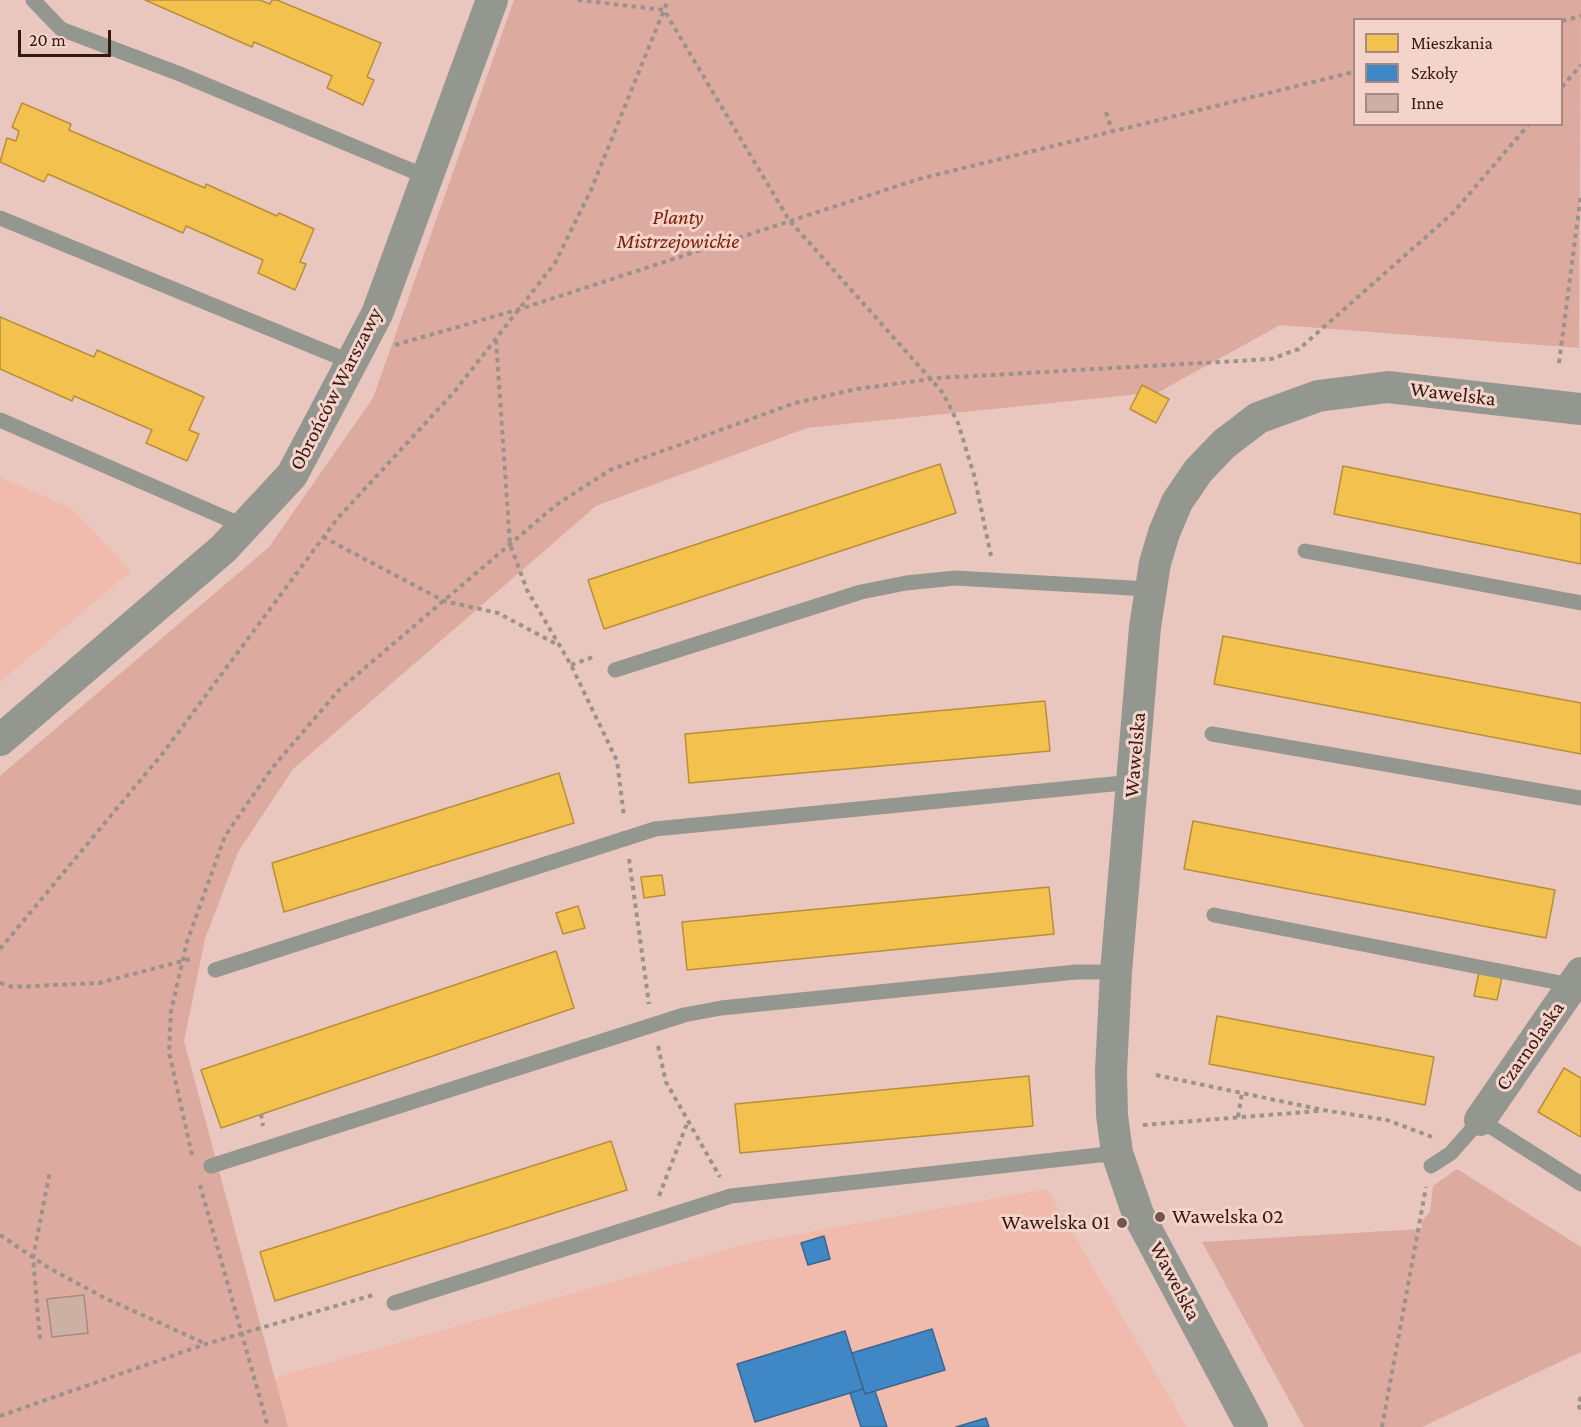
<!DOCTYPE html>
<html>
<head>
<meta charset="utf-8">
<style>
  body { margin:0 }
  #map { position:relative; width:1581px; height:1427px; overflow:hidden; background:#eac7be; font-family:"Crimson Pro",serif }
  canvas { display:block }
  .legend { position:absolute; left:1353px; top:18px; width:210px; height:108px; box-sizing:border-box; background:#f4d3ca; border:2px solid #a88880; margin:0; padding:8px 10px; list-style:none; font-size:18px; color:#351810 }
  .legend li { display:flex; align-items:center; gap:12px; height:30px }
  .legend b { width:30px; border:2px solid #a88880 }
  .scale { position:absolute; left:18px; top:30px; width:93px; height:27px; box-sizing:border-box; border:3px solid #351810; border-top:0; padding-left:8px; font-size:18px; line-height:21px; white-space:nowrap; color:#351810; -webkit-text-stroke:4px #f4d3ca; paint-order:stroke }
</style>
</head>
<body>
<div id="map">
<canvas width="1581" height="1427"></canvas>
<ul class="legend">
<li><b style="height:16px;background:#f2c14e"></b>Mieszkania</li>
<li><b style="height:16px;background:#3f88c5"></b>Szkoły</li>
<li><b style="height:16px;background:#cdb0a4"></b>Inne</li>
</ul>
<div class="scale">20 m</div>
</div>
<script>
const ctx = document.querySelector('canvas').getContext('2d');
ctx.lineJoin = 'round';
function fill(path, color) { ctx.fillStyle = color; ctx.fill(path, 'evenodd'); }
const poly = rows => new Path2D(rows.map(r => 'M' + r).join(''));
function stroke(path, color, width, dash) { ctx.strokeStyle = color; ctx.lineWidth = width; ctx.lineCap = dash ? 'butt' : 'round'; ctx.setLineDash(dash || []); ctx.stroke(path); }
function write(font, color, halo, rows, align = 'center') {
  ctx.font = font + ' "Crimson Pro",serif'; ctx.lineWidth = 6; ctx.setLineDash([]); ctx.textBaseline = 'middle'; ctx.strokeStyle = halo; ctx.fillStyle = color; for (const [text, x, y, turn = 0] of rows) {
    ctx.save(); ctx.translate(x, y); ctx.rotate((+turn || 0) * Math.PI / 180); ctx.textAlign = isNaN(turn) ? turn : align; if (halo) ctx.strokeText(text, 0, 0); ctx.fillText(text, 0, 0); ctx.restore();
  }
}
fill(poly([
  [0,477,71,508,131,571,0,682],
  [1047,1189,1187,1427,989,1427,986,1418,956,1427,288,1427,274,1378,750,1243]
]), '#f0baac');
fill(poly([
  [514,0,1581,0,1579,348,1280,325,1159,392,807,428,596,506,293,769,238,852,205,939,184,1041,288,1427,0,1427,0,776,269,547,373,398],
  [1354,20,1562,20,1562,124,1354,124],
  [1457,1169,1581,1247,1581,1352,1422,1427,1304,1427,1202,1242,1421,1229,1423,1219,1430,1212,1433,1186]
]), '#dcaa9e');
const homes = poly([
  [145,0,260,0,270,4,272,0,277,0,381,43,367,77,374,80,363,105,327,88,332,76,254,42,252,47,145,0],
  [22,103,71,124,69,130,205,188,206,184,277,216,279,213,314,229,300,262,306,264,295,290,258,273,263,260,186,226,183,233,48,174,44,182,0,162,7,138,16,141,19,131,12,127,22,103],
  [0,317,94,357,97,350,204,397,189,430,199,434,187,461,146,443,152,430,74,396,72,401,0,369,0,317],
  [1142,385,1169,399,1156,423,1130,409,1142,385],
  [940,464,956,513,604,629,588,580,940,464],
  [1343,466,1581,514,1581,564,1334,514,1343,466],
  [1223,636,1581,703,1581,754,1214,684,1223,636],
  [1045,701,1050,751,689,783,685,734,1045,701],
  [559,773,574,823,284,912,272,863,559,773],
  [1193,821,1555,890,1546,938,1184,869,1193,821],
  [662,875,665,895,644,898,641,877,662,875],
  [1049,887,1054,934,687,970,682,922,1049,887],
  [578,906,585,928,563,934,556,913,578,906],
  [556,951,574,1008,221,1128,201,1070,556,951],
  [1479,972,1502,977,1497,1000,1474,996,1479,972],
  [1217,1016,1434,1057,1425,1105,1209,1064,1217,1016],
  [1564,1068,1581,1078,1581,1137,1538,1112,1564,1068],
  [1029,1076,1033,1126,740,1153,735,1104,1029,1076],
  [611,1141,627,1190,275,1301,260,1252,611,1141]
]);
fill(homes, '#f2c14e');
stroke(homes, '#b98e3b', 1.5);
const schools = poly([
  [824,1236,830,1259,808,1265,801,1243,824,1236],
  [932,1329,945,1370,865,1394,852,1353,932,1329],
  [845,1331,863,1389,755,1422,737,1364,845,1331],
  [863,1389,865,1394,875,1391,887,1427,861,1427,850,1393,863,1389],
  [986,1418,989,1427,956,1427,986,1418]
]);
fill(schools, '#3f88c5');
stroke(schools, '#3c668f', 1.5);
const building = poly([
  [84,1295,88,1333,52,1337,47,1299,84,1295]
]);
fill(building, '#cdb0a4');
stroke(building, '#a58a7d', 1.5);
stroke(poly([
  [578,0,664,10,789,220,943,393,958,423,974,475,991,556],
  [1562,21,1581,16],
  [1562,87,1581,65],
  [1106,112,1112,131],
  [496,340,510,544,527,590,571,665,617,761,624,816],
  [395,345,520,309,919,179,1354,72],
  [1559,363,1581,194],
  [323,537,444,601,498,613,560,646],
  [571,665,596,656],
  [629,859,649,1004],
  [0,949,163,753,337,519,455,391,555,263,591,190,668,0],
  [0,983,13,987,99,983,194,958],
  [658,1046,666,1082,720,1177],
  [1156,1075,1323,1110,1387,1120,1432,1137],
  [261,1114,263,1126],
  [1238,1117,1242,1093],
  [1143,1125,1318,1111],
  [192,1155,169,1052,171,1011,187,942,225,836,272,768,339,690,556,505,610,470,795,403,857,389,938,378,1271,359,1299,349,1453,213,1529,124],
  [200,1185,268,1427],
  [659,1196,688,1121],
  [0,1235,49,1268,103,1297,206,1344],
  [40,1339,33,1258,50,1171],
  [1581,1397,1578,1403,1581,1412],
  [0,1416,206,1344,373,1295],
  [1382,1427,1426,1187]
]), '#9c928c', 4, [4.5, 4.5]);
stroke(poly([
  [33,0,61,29,180,74,427,177],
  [0,218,351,362],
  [0,420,244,526],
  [1305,551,1581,603],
  [615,670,861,592,906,583,955,578,1149,589],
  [1212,734,1581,798],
  [1214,915,1571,985],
  [215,970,655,829,1133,782],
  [211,1166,684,1015,721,1008,1076,972,1116,972],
  [1431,1166,1451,1153,1480,1120,1581,1184],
  [394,1303,731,1196,1117,1153]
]), '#93978f', 15);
stroke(poly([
  [0,740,223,549,292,475,377,314,492,0],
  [1480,1120,1581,973],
  [1252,1427,1138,1214,1117,1153,1112,1115,1111,1071,1116,972,1145,627,1155,563,1164,533,1177,502,1198,471,1224,444,1258,418,1318,396,1388,387,1581,409]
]), '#93978f', 32);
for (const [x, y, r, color] of [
  [1160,1217,6,"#74554d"],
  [1122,1223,6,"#74554d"]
]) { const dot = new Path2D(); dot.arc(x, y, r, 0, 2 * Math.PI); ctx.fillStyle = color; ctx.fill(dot); stroke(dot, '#f4d3ca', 2); }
write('italic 21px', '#781c03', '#f4d3ca', [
  ["Planty",678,218],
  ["Mistrzejowickie",678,242]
]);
write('21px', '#351810', '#f4d3ca', [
  ["Obrońców Warszawy",336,389,-63],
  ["Wawelska",1453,394,7],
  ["Wawelska",1135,755,-85],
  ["Czarnolaska",1530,1046,-55],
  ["Wawelska",1175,1281,62]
]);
write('21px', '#351810', '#f4d3ca', [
  ["Wawelska 02",1172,1217],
  ["Wawelska 01",1110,1223,"right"]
], 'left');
</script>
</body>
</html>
